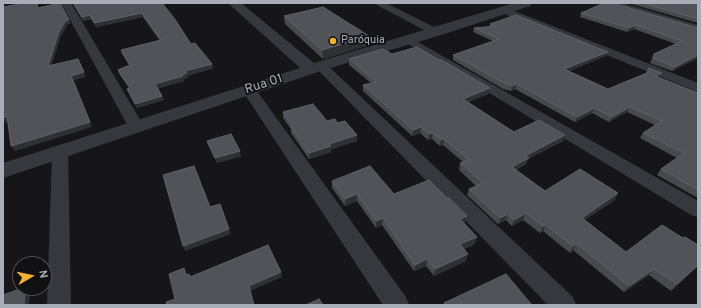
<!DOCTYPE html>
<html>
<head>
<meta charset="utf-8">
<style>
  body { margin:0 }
  #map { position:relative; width:701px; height:308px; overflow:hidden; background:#161618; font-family:Overpass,sans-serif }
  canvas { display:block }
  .frame { position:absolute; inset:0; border:4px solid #a8adb8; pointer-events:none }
  .north { position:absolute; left:12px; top:256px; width:40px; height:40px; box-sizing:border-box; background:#111113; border:1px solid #4d4f55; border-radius:50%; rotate:81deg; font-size:11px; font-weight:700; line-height:16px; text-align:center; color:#a8adb8 }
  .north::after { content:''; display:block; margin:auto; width:14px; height:18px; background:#f2b134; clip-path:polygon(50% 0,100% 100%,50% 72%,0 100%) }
</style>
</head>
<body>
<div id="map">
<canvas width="701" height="308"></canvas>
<div class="frame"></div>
<div class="north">N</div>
</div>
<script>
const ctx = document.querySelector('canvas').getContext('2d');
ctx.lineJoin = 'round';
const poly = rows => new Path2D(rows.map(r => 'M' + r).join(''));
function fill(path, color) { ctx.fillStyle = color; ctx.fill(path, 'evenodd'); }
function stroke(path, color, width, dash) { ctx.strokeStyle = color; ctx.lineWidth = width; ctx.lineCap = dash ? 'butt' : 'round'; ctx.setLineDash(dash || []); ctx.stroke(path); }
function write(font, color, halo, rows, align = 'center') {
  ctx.font = font + ' Overpass,sans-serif'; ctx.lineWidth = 3.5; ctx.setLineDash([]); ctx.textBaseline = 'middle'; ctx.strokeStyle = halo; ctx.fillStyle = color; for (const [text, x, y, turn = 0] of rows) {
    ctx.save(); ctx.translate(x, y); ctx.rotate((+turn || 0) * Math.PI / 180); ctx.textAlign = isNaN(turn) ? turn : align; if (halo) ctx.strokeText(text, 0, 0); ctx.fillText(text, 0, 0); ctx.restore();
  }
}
fill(poly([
  [61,3,71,3,145,128,143,131,137,133,131,131,129,128,61,3],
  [373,3,386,3,440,30,441,32,436,35,432,34,373,3],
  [608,3,623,3,698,25,698,31,610,5,608,3],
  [504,7,698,83,698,92,500,12,499,10,500,8,504,7],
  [409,37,698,201,698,217,691,215,405,42,403,40,405,38,409,37],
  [321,62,325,63,573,297,576,305,548,305,317,69,315,66,317,63,321,62],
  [249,86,254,87,406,297,409,305,383,305,242,90,244,87,249,86],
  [60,148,66,149,68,153,71,305,47,305,52,153,54,149,60,148]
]), '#37383d');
fill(poly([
  [228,3,241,3,314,63,514,3,532,3,530,6,441,35,327,69,3,178,3,163,300,68,228,3]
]), '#37383d');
fill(poly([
  [73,3,162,3,191,44,212,64,213,68,187,76,188,78,183,79,184,81,158,88,164,100,137,108,127,89,129,88,120,75,118,70,129,65,122,54,121,50,160,41,143,17,96,27,92,19,83,21],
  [628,3,698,3,698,23],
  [581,13,698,28,698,58,672,71,650,63,654,54,676,44,634,29,627,32,580,17],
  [284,16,369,36,369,45,323,59,285,24],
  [490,24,606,56,569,71,608,89,646,73,649,68,662,73,659,78,698,93,698,198,657,175,661,169,677,158,640,138,643,133,655,125,627,112,609,122,592,113,575,122,515,89,511,91,503,89,453,60,453,55,493,41,473,32,474,28,489,27],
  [392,54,439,60,490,88,488,94,468,102,514,132,565,135,563,141,528,159,526,164,516,170,545,191,615,200,584,220,626,252,698,266,671,291,649,275,624,292,573,250,570,253,543,231,540,233,523,220,512,226,506,220,498,224,467,195,469,189,476,186,459,170,460,163,463,162,443,145,440,146,432,139,428,140,420,133,412,136,363,91,363,85,371,83,349,65,349,59],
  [283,112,337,123,357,141,331,149,331,152,309,159,291,133,291,129,283,118],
  [207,141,241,156,217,163,209,146],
  [332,181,394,194,447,198,467,216,465,222,464,223,475,244,464,249,466,261,434,276,426,266,414,271,382,225,376,228,357,201,345,206,332,188]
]), '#47494d');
fill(poly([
  [142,13,143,17,96,27,94,23],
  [90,15,92,19,83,21,82,17],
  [66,20,69,20,71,24,68,24,61,36,50,70,48,66,59,32],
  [636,25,634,29,627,32,629,28],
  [369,36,369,45,323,59,322,50],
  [608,52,606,56,562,74,564,69],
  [698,55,698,58,672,71,675,67],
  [78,59,86,77,74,80,92,127,15,151,11,146,71,76],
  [212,64,213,68,187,76,188,78,183,79,184,81,157,89,155,84,185,71],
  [662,73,659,78,655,76],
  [517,84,515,89,511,91,512,86],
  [490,88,488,94,462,105,463,99],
  [162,96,164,100,137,108,135,104],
  [630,107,627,112,609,122,612,117],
  [595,108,592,113,575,122,577,117],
  [7,116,10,121,3,123,3,118],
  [421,127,420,133,412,136,413,130],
  [433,133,432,139,428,140,429,134],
  [357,135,357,141,331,149,331,152,309,159,309,153,329,144],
  [565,135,563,141,528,159,526,164,509,173,512,167,525,156],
  [444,139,443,145,440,146,441,140],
  [240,151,241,156,217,163,215,158],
  [618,193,615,200,578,225,582,218],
  [357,194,357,201,345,206,345,199],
  [526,213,523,220,512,226,514,220],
  [508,214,506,220,498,224,500,218],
  [467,216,465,222,458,225,460,219],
  [383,218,382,225,376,228,376,221],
  [546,225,543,231,540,233,543,226],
  [229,229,231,234,185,251,183,246],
  [477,237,475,244,458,251,460,244],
  [577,244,573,250,570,253,573,246],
  [468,254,466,261,434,276,435,269],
  [427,259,426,266,414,271,415,265],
  [698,265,698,266,671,291,677,284],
  [654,269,649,275,624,292,629,286],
  [281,272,282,277,250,291,249,286],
  [25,288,27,288,30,292,29,305,24,305]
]), '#2f3033');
const building = poly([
  [25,3,37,3,38,8,60,3,69,20,66,20,59,32,48,66,78,59,84,72,71,76,90,122,11,146,7,116,3,118,3,7,25,3],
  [73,3,162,3,174,18,191,44,195,43,212,64,185,71,187,73,182,75,183,76,155,84,162,96,135,104,127,89,130,88,118,70,130,65,121,50,161,40,142,13,94,23,90,15,82,17,73,3],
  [604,3,612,3,698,28,698,55,675,67,653,58,654,54,682,41,636,25,629,28,581,13,604,3],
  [643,3,698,3,698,19,643,3],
  [323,7,369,36,322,50,284,16,323,7],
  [516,15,608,52,564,69,608,89,647,73,649,68,662,73,655,76,698,93,698,190,661,169,684,153,643,133,662,121,630,107,612,117,595,108,577,117,517,84,512,86,504,83,453,55,499,39,474,28,496,26,490,24,516,15],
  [417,47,439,60,440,59,490,88,463,99,514,132,539,120,565,135,525,156,529,158,512,167,545,191,580,169,618,193,582,218,626,252,662,225,683,238,685,237,698,245,698,265,677,284,654,269,629,286,577,244,573,246,546,225,543,226,526,213,514,220,508,214,500,218,469,189,483,183,460,163,469,160,444,139,441,140,433,133,429,134,421,127,413,130,363,85,376,82,349,59,383,49,392,54,417,47],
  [313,104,327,121,335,119,337,123,345,121,357,135,329,144,331,146,309,153,291,127,293,127,283,112,313,104],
  [231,134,240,151,215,158,207,141,231,134],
  [194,166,210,207,220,204,229,229,183,246,163,175,194,166],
  [370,166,394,194,429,180,447,198,449,198,467,216,460,219,477,237,460,244,468,254,435,269,427,259,415,265,383,218,376,221,357,194,345,199,332,181,370,166],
  [268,245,281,272,249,286,254,305,167,305,166,302,175,299,169,274,184,268,186,275,189,274,190,277,268,245],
  [506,274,531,304,529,305,446,305,444,303,506,274],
  [23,288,25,288,24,305,3,305,3,295,23,288],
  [319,299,323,305,306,305,319,299]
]);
fill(building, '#525359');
stroke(building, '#5f6168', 1);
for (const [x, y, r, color] of [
  [333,41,4,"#f2b134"]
]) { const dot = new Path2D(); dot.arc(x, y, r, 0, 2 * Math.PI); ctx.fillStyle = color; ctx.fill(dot); stroke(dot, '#111113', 1.5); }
write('11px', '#a8adb8', '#111113', [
  ["Paróquia",341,41]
], 'left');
write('13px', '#a8adb8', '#111113', [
  ["Rua 01",264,85,-18]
]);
</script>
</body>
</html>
